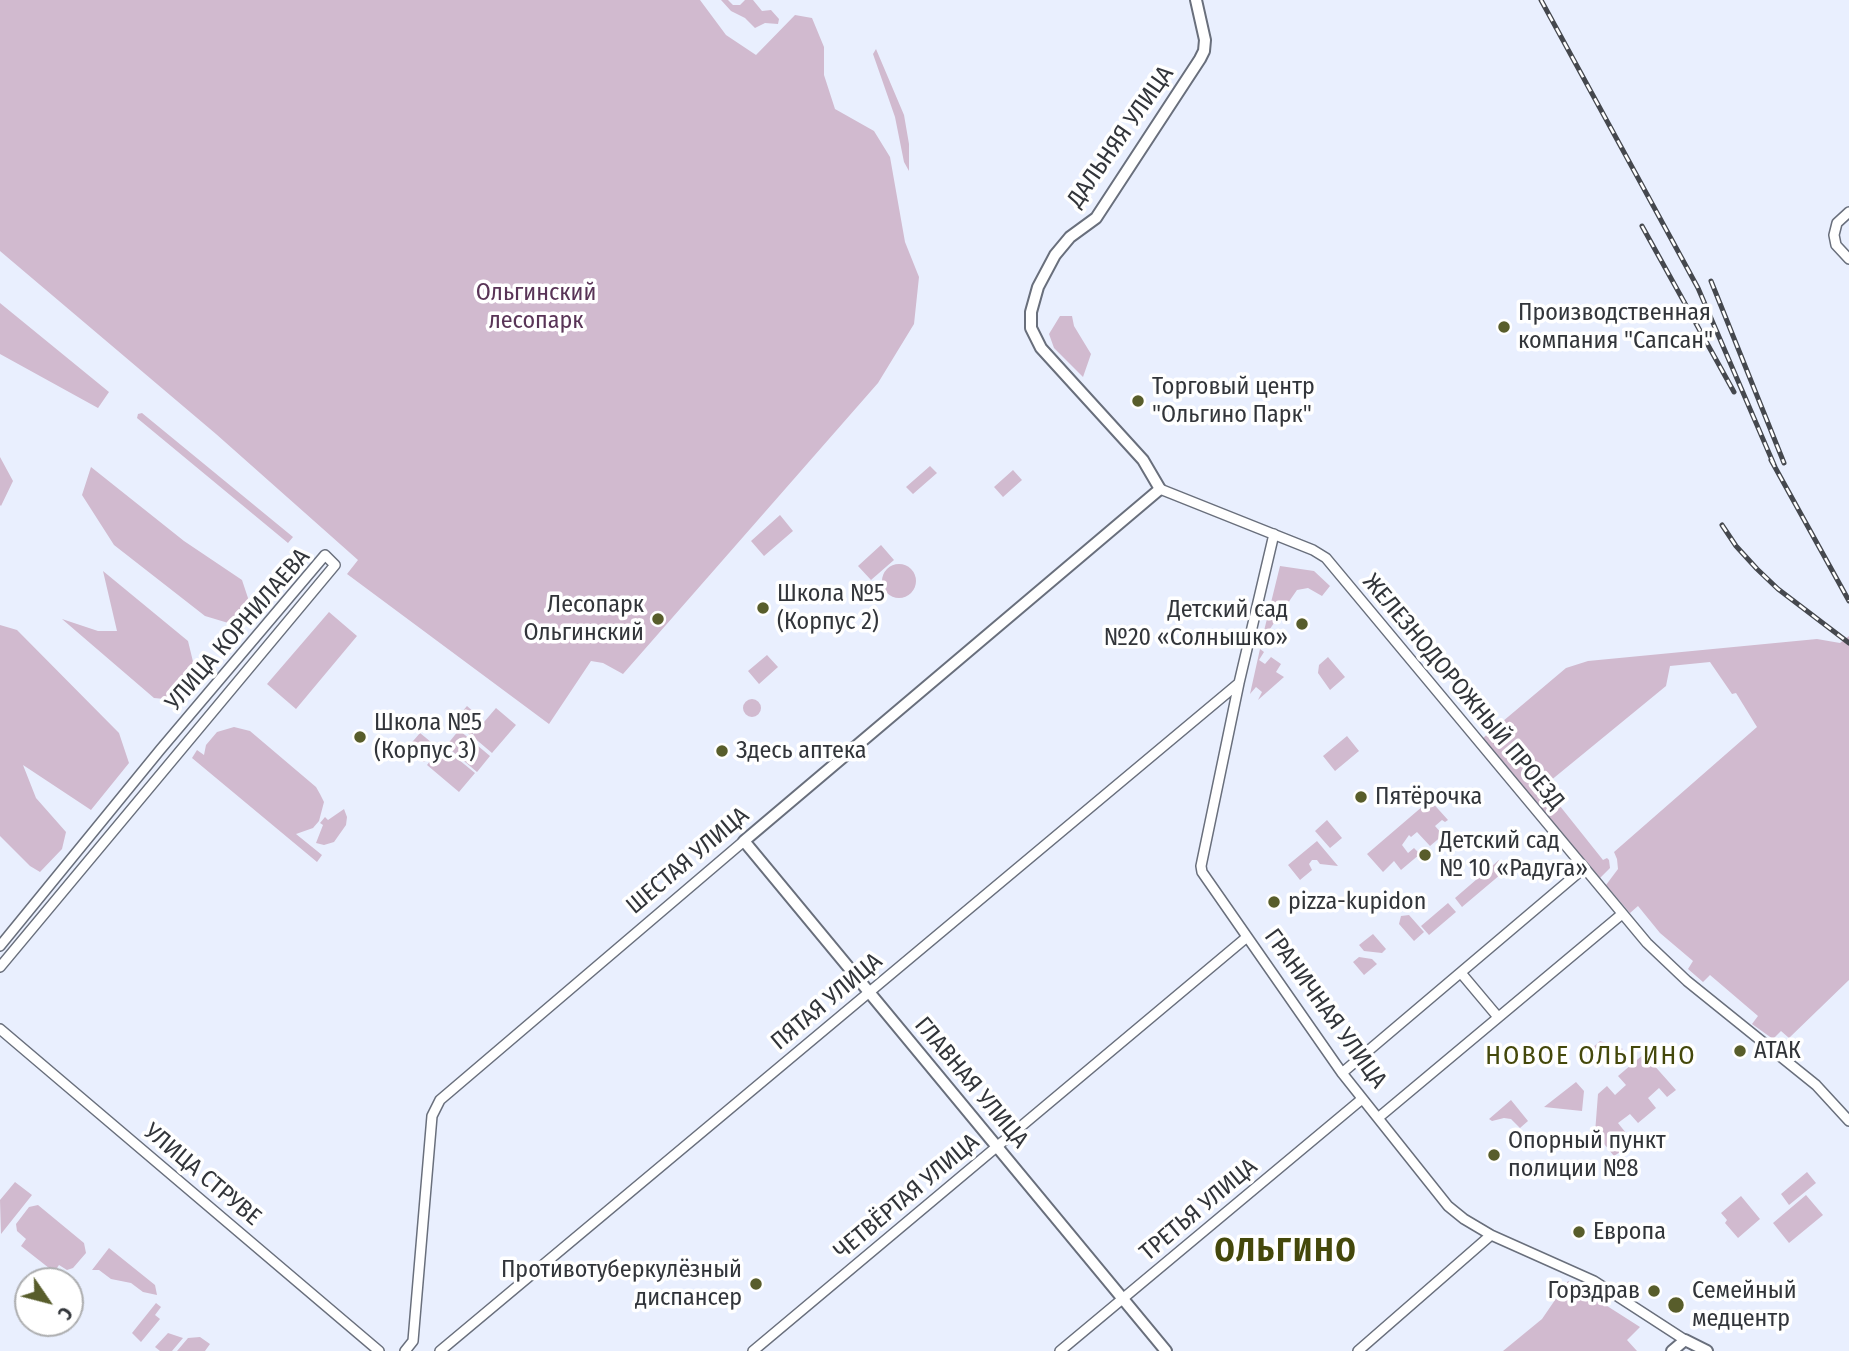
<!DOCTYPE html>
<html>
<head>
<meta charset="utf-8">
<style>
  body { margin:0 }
  #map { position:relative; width:1849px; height:1351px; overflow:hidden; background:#e9effe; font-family:"Fira Sans Condensed",sans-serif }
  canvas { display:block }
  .north { position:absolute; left:14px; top:1267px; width:70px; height:70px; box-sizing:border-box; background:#fff; border:2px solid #adaeb0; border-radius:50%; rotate:125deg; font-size:19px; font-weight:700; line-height:28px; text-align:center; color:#32353a }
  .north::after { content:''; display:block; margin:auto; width:24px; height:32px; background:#585d2b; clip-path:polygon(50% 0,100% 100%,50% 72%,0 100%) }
</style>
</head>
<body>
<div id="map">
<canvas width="1849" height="1351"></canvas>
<div class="north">С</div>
</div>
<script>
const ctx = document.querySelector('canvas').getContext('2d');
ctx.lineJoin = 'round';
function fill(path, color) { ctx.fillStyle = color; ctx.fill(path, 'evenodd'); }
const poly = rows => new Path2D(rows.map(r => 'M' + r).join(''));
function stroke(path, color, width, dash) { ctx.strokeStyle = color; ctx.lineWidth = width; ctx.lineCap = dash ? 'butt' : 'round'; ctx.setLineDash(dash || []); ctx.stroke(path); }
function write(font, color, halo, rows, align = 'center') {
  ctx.font = font + ' "Fira Sans Condensed",sans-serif'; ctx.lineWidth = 7; ctx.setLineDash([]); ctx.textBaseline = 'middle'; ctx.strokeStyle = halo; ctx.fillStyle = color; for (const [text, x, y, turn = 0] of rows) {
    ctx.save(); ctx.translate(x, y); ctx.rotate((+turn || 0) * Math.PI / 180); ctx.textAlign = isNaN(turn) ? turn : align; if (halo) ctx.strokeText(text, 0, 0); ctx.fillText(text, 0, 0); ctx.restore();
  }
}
fill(poly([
  [0,0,700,0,726,35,756,55,795,15,812,18,824,47,824,75,835,109,874,131,890,157,905,242,919,277,914,324,878,383,623,674,603,663,591,661,549,724,347,574,358,560,216,434,0,251],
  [721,0,728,0,733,5,740,5,745,0,753,0,762,11,771,10,779,19,778,24,765,23,755,28,745,18,731,11],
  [876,49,904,115,909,144,909,171,904,162,895,117,873,54],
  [0,303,109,392,98,408,0,354],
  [1060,316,1072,316,1074,326,1091,354,1083,377,1054,348,1049,334],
  [142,413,293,537,288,543,137,418,138,414],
  [0,457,13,481,1,506,0,505],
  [930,466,937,473,913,494,906,487],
  [91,467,184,541,242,580,251,607,235,625,205,616,114,545,82,495],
  [1013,470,1022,480,1003,497,994,487],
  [780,515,793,531,764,556,751,541],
  [881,545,894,560,871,580,858,566],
  '882 581a17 17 0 1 1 34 0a17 17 0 1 1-34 0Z',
  [1280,566,1314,571,1330,586,1322,596,1308,588,1297,590,1265,636,1263,635],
  [103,571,188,641,197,678,185,701,154,698,62,619,98,631,117,631],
  [329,612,357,636,296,709,267,684],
  [0,625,17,630,119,733,129,763,91,810,23,765,36,798,66,832,62,849,40,872,30,866,0,836],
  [1849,636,1849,980,1789,1038,1781,1031,1773,1039,1752,1024,1758,1016,1710,975,1703,982,1688,969,1693,961,1660,933,1638,906,1630,913,1606,885,1618,869,1617,859,1614,852,1757,727,1736,693,1732,694,1710,662,1670,666,1666,686,1544,786,1603,860,1607,858,1609,860,1610,868,1600,878,1483,738,1566,668,1588,661,1817,639,1840,643],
  [1260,649,1264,652,1259,660,1265,664,1271,657,1281,664,1276,672,1284,677,1258,700,1262,692,1256,687,1250,694],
  [767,655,778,667,759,684,748,671],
  [1328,657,1345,677,1330,690,1318,673,1319,665],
  '743 708a9 9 0 1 1 18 0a9 9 0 1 1-18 0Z',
  [467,706,484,721,471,736,454,721],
  [496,708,516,725,492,753,472,736],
  [234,727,250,731,316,787,320,794,324,802,319,821,313,828,296,834,322,855,317,862,192,758,197,750,204,755,206,745,217,732],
  [459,730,490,756,477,772,446,746],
  [420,733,437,747,424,762,407,748],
  [1347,736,1359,751,1335,771,1323,756],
  [442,746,475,773,459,792,427,765],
  [1430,800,1448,820,1445,822,1442,820,1435,826,1443,835,1430,846,1417,832,1411,837,1409,835,1402,845,1408,853,1414,848,1420,854,1401,870,1394,861,1383,872,1367,854],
  [344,809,347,817,346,825,334,842,324,845,316,843,323,825,320,823,325,817,328,820],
  [1327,820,1342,838,1330,848,1315,831],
  [1317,841,1338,866,1320,864,1317,860,1312,860,1309,864,1312,870,1300,880,1288,865],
  [1499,860,1507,869,1462,907,1455,898],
  [1448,903,1456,912,1429,935,1421,926],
  [1409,915,1424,932,1414,941,1399,924,1401,916],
  [1373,934,1386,949,1382,953,1364,951,1359,945],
  [1359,957,1372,959,1377,964,1364,975,1353,962],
  [1600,1041,1623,1049,1605,1065,1591,1049],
  [1644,1054,1676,1090,1667,1097,1659,1088,1648,1098,1656,1108,1638,1123,1630,1114,1618,1123,1626,1133,1622,1137,1620,1152,1614,1156,1595,1133,1598,1094,1607,1086,1615,1095,1626,1085,1618,1076],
  [1576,1082,1584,1091,1582,1111,1544,1107],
  [1511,1100,1528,1121,1520,1128,1511,1119,1504,1118,1492,1121,1489,1119],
  [1807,1172,1816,1183,1789,1205,1781,1194],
  [15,1182,32,1195,1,1234,0,1200],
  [1806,1195,1823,1215,1789,1243,1773,1223],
  [1741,1196,1760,1219,1738,1238,1725,1223,1727,1220,1721,1213],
  [38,1205,84,1243,86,1253,73,1268,67,1270,59,1265,54,1272,21,1246,26,1239,17,1231,16,1224,29,1207],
  [109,1248,155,1285,157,1295,143,1292,131,1283,111,1279,99,1270,92,1270],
  [1568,1281,1640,1327,1627,1340,1637,1351,1503,1351,1542,1319],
  [156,1303,161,1307,155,1315,160,1319,141,1342,132,1333],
  [168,1333,183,1338,172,1351,160,1351,155,1347],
  [200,1337,210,1344,205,1351,177,1351,188,1338]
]), '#d1bacf');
const minor = poly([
  [1849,212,1837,223,1834,235,1836,245,1849,259],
  [1160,489,1313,550,1326,558,1647,943,1687,981,1816,1085,1849,1121],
  [1274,534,1239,683,1201,866,1202,872,1342,1073,1448,1206,1464,1219,1491,1235,1594,1281,1685,1340],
  [0,946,160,750,325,555,335,565,0,967],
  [1461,973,1498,1017],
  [0,1029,379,1351],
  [1342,1073,1584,868],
  [1378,1118,1622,914],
  [405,1351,413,1341,432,1116,440,1100,744,841],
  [440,1351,1239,683],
  [753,1351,1247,937],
  [1060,1351,1362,1099],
  [1358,1351,1491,1235]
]);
const tertiary = poly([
  [1166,1351,744,841,1160,489,1143,460,1041,348,1031,328,1031,312,1038,287,1055,255,1070,237,1096,218,1200,59,1204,51,1205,40,1196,0],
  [1672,1351,1685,1340,1707,1351]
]);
stroke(minor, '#696f7c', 12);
stroke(tertiary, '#696f7c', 14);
stroke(minor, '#fff', 9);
stroke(tertiary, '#fff', 10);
const rail = poly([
  [1541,0,1698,288,1775,467],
  [1642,226,1734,392],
  [1711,281,1784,463],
  [1771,460,1849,601],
  [1722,525,1736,546,1757,569,1778,589,1849,643]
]);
stroke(rail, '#45484e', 5);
stroke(rail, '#fff', 2.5, [8]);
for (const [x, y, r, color] of [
  [1504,327,7,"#585d2b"],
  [1138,401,7,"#585d2b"],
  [763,608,7,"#585d2b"],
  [658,619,7,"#585d2b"],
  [1302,624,7,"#585d2b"],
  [360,737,7,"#585d2b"],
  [722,751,7,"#585d2b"],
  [1361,797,7,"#585d2b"],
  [1425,855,7,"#585d2b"],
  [1274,902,7,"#585d2b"],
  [1740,1051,7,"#585d2b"],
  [1494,1155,7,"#585d2b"],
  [1579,1232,7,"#585d2b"],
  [756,1284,7,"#585d2b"],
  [1654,1291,7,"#585d2b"],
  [1676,1305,9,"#585d2b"]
]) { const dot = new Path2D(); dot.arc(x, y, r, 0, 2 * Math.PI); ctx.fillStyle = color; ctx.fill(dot); stroke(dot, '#fff', 2.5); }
write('24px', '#32353a', '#fff', [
  ["ДАЛЬНЯЯ УЛИЦА",1121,137,-55],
  ["УЛИЦА КОРНИЛАЕВА",238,630,-49],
  ["ЖЕЛЕЗНОДОРОЖНЫЙ ПРОЕЗД",1463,692,50],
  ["ШЕСТАЯ УЛИЦА",688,861,-40],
  ["ПЯТАЯ УЛИЦА",827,1002,-40],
  ["ГРАНИЧНАЯ УЛИЦА",1325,1009,54],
  ["ГЛАВНАЯ УЛИЦА",971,1083,50],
  ["УЛИЦА СТРУВЕ",202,1175,40],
  ["ЧЕТВЁРТАЯ УЛИЦА",907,1197,-40],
  ["ТРЕТЬЯ УЛИЦА",1199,1210,-40]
]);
write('24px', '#593457', '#fff', [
  ["Ольгинский",536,293],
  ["лесопарк",536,321]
]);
write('24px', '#32353a', '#fff', [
  ["Производственная",1518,313],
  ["компания \"Сапсан\"",1518,341],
  ["Торговый центр",1152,387],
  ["\"Ольгино Парк\"",1152,415],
  ["Школа №5",777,594],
  ["(Корпус 2)",777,622],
  ["Лесопарк",644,605,"right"],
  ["Ольгинский",644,633,"right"],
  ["Детский сад",1288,610,"right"],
  ["№20 «Солнышко»",1288,638,"right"],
  ["Школа №5",374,723],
  ["(Корпус 3)",374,751],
  ["Здесь аптека",736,751],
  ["Пятёрочка",1375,797],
  ["Детский сад",1439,841],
  ["№ 10 «Радуга»",1439,869],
  ["pizza-kupidon",1288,902],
  ["АТАК",1754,1051],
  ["Опорный пункт",1508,1141],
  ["полиции №8",1508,1169],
  ["Европа",1593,1232],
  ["Противотуберкулёзный",742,1270,"right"],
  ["диспансер",742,1298,"right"],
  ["Горздрав",1640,1291,"right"],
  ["Семейный",1692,1291],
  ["медцентр",1692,1319]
], 'left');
ctx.letterSpacing = '2px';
write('26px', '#44480b', '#fff', [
  ["НОВОЕ ОЛЬГИНО",1591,1057]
]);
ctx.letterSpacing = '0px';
ctx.letterSpacing = '2px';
write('bold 32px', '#44480b', '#fff', [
  ["ОЛЬГИНО",1286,1252]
]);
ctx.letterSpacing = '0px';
</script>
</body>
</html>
